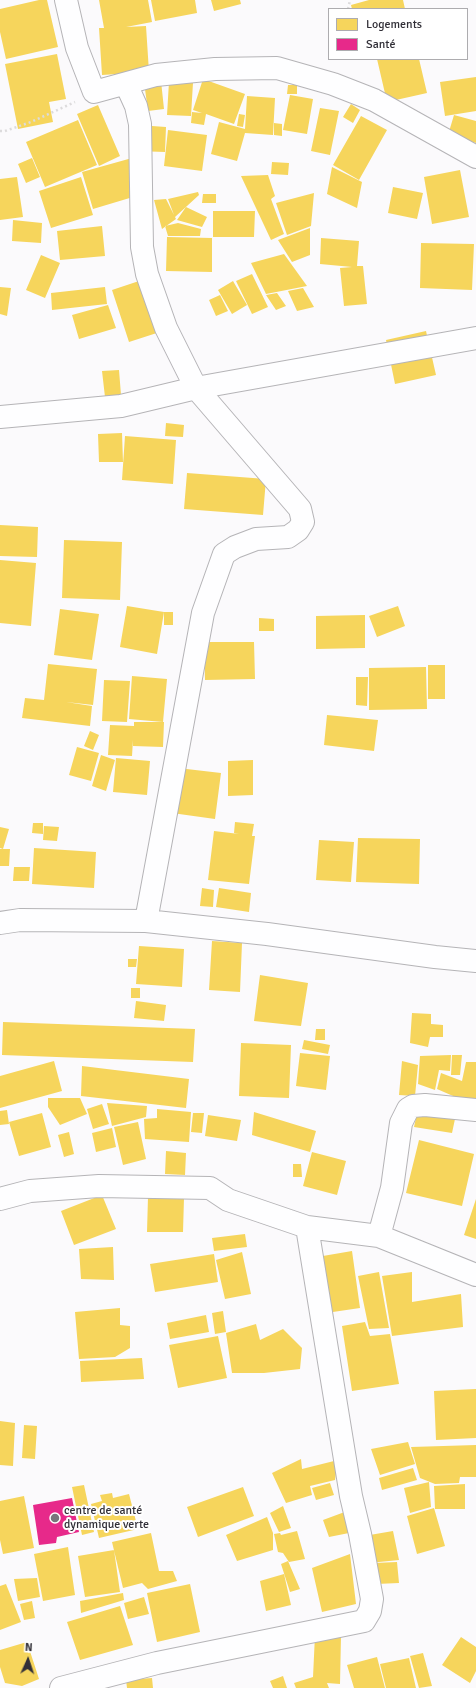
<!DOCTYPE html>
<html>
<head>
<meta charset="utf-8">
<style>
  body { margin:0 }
  #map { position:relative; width:476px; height:1688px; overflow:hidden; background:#fbfafc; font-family:Signika,sans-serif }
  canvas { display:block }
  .legend { position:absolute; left:328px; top:8px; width:140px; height:52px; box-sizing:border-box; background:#fff; border:1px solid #adacaf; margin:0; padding:5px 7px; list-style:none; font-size:12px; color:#312f37 }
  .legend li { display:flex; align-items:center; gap:8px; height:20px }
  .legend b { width:20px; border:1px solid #adacaf }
  .north { position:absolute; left:8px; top:1640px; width:40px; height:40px; -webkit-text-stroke:3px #fff; paint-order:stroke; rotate:3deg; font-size:11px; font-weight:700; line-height:16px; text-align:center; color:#312f37 }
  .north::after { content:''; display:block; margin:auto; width:14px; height:18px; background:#312f37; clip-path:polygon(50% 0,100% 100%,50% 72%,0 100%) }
</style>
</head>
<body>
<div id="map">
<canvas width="476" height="1688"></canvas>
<ul class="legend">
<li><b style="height:11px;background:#f6d55c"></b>Logements</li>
<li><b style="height:11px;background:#e7298a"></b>Santé</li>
</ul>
<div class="north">N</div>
</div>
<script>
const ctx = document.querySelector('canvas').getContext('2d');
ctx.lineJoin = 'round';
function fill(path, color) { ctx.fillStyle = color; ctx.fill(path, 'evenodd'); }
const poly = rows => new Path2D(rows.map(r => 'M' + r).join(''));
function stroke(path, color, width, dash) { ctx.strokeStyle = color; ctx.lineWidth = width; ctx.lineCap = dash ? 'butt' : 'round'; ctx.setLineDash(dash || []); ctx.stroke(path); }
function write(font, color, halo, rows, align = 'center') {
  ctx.font = font + ' Signika,sans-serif'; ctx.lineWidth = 4; ctx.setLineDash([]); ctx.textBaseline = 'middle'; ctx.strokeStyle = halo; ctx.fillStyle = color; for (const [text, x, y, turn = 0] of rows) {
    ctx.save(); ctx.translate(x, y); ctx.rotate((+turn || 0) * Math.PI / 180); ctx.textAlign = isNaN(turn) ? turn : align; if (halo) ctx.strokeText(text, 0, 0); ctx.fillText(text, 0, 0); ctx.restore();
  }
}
fill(poly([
  [39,0,47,0,58,47,6,59,0,32,0,9],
  [99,0,148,0,152,22,126,27,146,26,149,72,102,75,99,28,104,28],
  [151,0,195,0,197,13,155,21],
  [211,0,240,0,241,4,214,11],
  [369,0,403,0,405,9,352,9,351,5],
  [57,54,66,99,49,102,53,122,18,129,5,64],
  [377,59,419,59,427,93,387,102],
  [170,65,194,66,191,116,167,115],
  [476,77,476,111,445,116,440,82],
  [203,79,245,94,234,124,206,114,204,125,191,123,192,112,202,113,193,110],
  [161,81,164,109,148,111,144,82],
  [288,85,297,85,297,94,287,94],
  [290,95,313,99,307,134,283,130],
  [247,96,275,98,273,135,245,133,237,161,211,154,219,122,245,129],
  [351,104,360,110,353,123,343,117],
  [98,105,120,156,99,166,77,114],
  [320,108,339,111,330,155,311,151],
  [239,114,245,115,243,127,237,126],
  [454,115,476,121,476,143,448,135],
  [361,116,387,130,359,180,333,165],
  [78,120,97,165,45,187,26,142],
  [274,123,282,124,282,136,274,135],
  [138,125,166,127,165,152,136,151],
  [168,130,207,135,202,171,164,166],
  [32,158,40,177,26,183,18,164],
  [132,158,143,194,93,209,82,172],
  [272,162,289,163,288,175,271,174],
  [332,167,362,182,357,208,327,194],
  [460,170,469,217,432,224,424,177],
  [268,175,275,196,271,199,284,234,271,240,241,176],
  [17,177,23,217,0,220,0,179],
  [81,177,93,215,51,228,39,191],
  [393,187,423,193,417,219,388,213],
  [198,192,199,195,175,217,176,219,162,229,154,200,166,199,174,215,168,199],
  [314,193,311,226,287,235,276,203],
  [203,194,216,194,216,203,202,203],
  [186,207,207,217,202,227,177,220],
  [213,211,255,211,254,237,213,237],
  [13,220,42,223,41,243,12,241],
  [178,223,201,229,200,236,168,236,165,226],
  [102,226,105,256,60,260,57,231],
  [310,228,310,255,292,262,278,240],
  [167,237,212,238,212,272,166,271],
  [321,238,359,241,357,266,363,266,367,304,344,306,340,268,352,267,320,264],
  [421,243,474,244,472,290,420,288],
  [284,254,307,286,266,294,251,263],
  [41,255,60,263,45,298,26,290],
  [252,274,268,307,252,314,236,281],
  [145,279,163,331,129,342,112,290],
  [233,281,247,305,232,314,218,290],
  [0,287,11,288,7,316,0,314],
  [105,287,107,304,52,310,51,293],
  [303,288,314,307,297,311,288,291],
  [277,293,286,306,276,310,266,295],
  [220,295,228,311,216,316,209,300],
  [108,305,116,328,79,339,72,315],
  [426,331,436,375,395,384,386,340],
  [119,370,121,395,105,397,102,371],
  [166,423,184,425,183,437,165,436],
  [122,433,123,462,99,462,98,434],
  [125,436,176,440,173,484,122,480],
  [187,473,266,479,263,515,184,509],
  [0,525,38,527,37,557,0,556],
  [64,540,122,542,120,600,62,598],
  [0,560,36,563,31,626,0,623],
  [127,606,164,612,157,654,120,647],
  [398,606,405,626,377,637,369,616],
  [60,609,99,614,92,660,54,655],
  [164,612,173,612,173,625,164,625],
  [365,615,365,648,316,649,316,616],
  [259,618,274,619,274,631,259,631],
  [204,642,254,642,255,679,205,680],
  [48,664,97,669,93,705,66,702,92,706,90,726,22,718,25,698,44,700],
  [428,665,445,665,445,699,428,699],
  [426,667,427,709,369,710,369,668],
  [132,676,167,679,163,722,129,719],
  [356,677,368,677,367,706,356,705],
  [104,680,130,681,127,722,102,721],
  [327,715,378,720,374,751,324,745],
  [134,722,164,722,163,747,133,746,133,740,132,756,108,755,110,725,134,726],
  [90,731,99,735,93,750,84,746],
  [77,747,99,753,91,781,69,775],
  [101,755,115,760,106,791,92,786],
  [116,758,150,761,147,795,113,792],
  [253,760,253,795,228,796,228,761],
  [178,768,221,773,215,819,172,813],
  [235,822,254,824,252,836,255,836,249,884,208,880,214,831,239,834,234,833],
  [33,823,43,823,43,834,32,833],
  [44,826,59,827,57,841,43,840],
  [0,827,9,829,3,849,0,848],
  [358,838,420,839,419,884,356,882],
  [319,840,354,842,351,882,316,880],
  [34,848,96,852,94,888,32,884],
  [0,849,10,849,9,866,0,866],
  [14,867,30,867,29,881,13,881],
  [202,888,214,890,213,907,200,906],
  [219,888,251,893,249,912,216,907],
  [212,941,242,943,240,992,209,990],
  [139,946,184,949,182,987,136,984],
  [128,959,137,959,136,967,128,967],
  [260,975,308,983,301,1026,254,1021],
  [131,988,140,988,140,998,131,998],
  [136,1001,166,1005,164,1021,134,1018],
  [412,1013,431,1014,431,1024,443,1025,443,1037,430,1037,428,1047,410,1043],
  [3,1022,195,1029,193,1062,2,1055],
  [316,1029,325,1029,325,1040,315,1040],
  [304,1040,330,1045,328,1054,302,1049],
  [241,1043,291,1045,289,1098,239,1096],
  [300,1053,330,1056,326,1090,296,1086],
  [451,1055,450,1071,439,1070,435,1090,418,1084,420,1056],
  [452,1055,462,1055,460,1075,451,1075],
  [54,1061,62,1091,0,1108,0,1076],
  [402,1061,418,1065,415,1096,399,1095],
  [466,1062,476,1062,476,1106,437,1089,441,1073,462,1081],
  [82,1066,189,1079,186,1108,81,1096],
  [48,1098,80,1098,87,1114,60,1125,48,1107],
  [107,1103,147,1106,146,1117,112,1126],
  [102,1104,109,1124,93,1129,87,1109],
  [157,1109,191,1112,189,1142,145,1139,144,1119,157,1118],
  [7,1110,9,1124,0,1125,0,1111],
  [254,1112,316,1131,310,1152,252,1135],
  [42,1113,51,1147,19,1156,9,1122],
  [193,1113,204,1113,202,1133,191,1132],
  [417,1113,455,1119,452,1133,414,1127],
  [208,1115,241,1120,237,1141,205,1136],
  [138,1122,146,1159,123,1165,114,1127],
  [112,1128,116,1147,96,1152,92,1133],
  [69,1132,74,1154,64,1157,58,1135],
  [419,1140,474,1154,462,1206,406,1193],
  [166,1151,186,1153,185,1175,165,1174],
  [312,1152,346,1161,337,1195,303,1186],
  [293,1164,301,1164,302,1177,293,1177],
  [102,1195,116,1229,74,1245,61,1211],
  [148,1197,184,1198,183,1232,147,1232],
  [476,1199,476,1239,464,1235],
  [245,1234,247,1247,214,1251,212,1238],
  [113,1247,114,1280,81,1279,79,1249],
  [352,1251,360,1308,326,1313,317,1257],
  [242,1252,251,1294,225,1299,216,1260],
  [214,1254,218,1282,155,1292,150,1264],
  [379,1272,389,1328,369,1329,358,1276],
  [412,1272,412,1302,461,1294,463,1327,392,1336,382,1276],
  [120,1308,120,1325,130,1326,130,1348,115,1357,79,1359,75,1312],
  [223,1311,226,1332,215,1334,212,1313],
  [206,1315,209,1332,170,1339,167,1323],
  [365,1322,370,1336,390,1334,399,1384,352,1391,342,1326],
  [256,1324,260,1340,283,1329,302,1348,300,1369,264,1373,232,1373,226,1333],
  [218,1336,227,1378,178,1388,169,1345],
  [142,1358,144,1379,81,1382,80,1361],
  [476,1389,476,1438,436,1440,434,1391],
  [0,1421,15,1423,13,1466,0,1465],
  [24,1425,37,1426,35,1459,22,1458],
  [408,1442,415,1464,380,1475,371,1449],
  [476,1445,476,1477,460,1477,459,1483,435,1484,420,1478,411,1447],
  [301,1459,302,1469,338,1460,335,1480,310,1486,312,1495,286,1503,272,1473],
  [413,1468,417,1480,382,1490,379,1478],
  [429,1482,431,1507,410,1513,404,1488],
  [330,1483,334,1495,316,1500,312,1488],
  [465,1484,465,1509,435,1509,434,1486],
  [84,1485,94,1532,82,1535,72,1487],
  [243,1487,254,1516,198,1537,187,1507],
  [112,1493,113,1498,129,1494,138,1529,99,1538,91,1504,102,1501,100,1495],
  [24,1496,34,1548,3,1554,0,1540,0,1501],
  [283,1506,291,1528,279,1532,270,1513],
  [434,1508,445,1546,417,1554,407,1516],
  [350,1510,349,1533,329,1537,323,1520],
  [267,1517,273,1533,273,1550,237,1561,226,1535],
  [297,1531,305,1559,289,1562,283,1553,278,1552,274,1534,280,1533,281,1535],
  [393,1531,399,1560,369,1563,364,1536],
  [151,1533,159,1571,173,1571,177,1581,148,1589,142,1583,123,1588,112,1542],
  [68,1547,75,1595,43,1601,34,1554],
  [114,1550,120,1592,85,1597,78,1556],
  [350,1554,356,1604,322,1612,312,1568],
  [288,1561,300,1589,290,1592,281,1564],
  [397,1562,399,1583,376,1584,374,1563],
  [284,1574,291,1605,266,1611,260,1581],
  [37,1578,40,1597,18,1601,14,1579],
  [6,1584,21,1622,0,1630,0,1586],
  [190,1584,200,1632,157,1642,147,1593],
  [123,1593,124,1600,81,1613,80,1601],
  [144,1597,149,1614,128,1619,124,1603],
  [32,1601,35,1618,24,1620,20,1604],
  [120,1606,133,1645,80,1660,67,1622],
  [315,1635,341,1636,340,1684,327,1683,329,1688,296,1688,294,1683,313,1677],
  [461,1637,476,1647,476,1671,470,1683,442,1665],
  [27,1642,39,1679,22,1686,5,1683,0,1667,0,1650],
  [423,1653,432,1686,419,1688,410,1656],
  [377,1657,385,1688,354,1688,347,1665],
  [409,1658,416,1688,386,1688,380,1664],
  [283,1676,287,1688,273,1688,270,1681],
  [152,1678,153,1688,127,1688,126,1680]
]), '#f6d55c');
fill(poly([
  [72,1498,79,1532,57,1537,56,1543,39,1545,33,1505]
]), '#e7298a');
const minor = poly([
  [66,0,77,48,94,92,156,75,215,69,277,68,333,84,374,100,476,157],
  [126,84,136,106,140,124,142,247,147,274,166,328,196,388,300,509,303,522,298,530,288,537,256,539,235,547,224,554,203,613,146,921],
  [0,417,121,406,196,388,476,338],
  [0,923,20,920,146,921,267,934,435,957,476,961],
  [0,1199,30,1191,99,1186,210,1188,228,1200,307,1227,379,1236,476,1275],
  [379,1236,392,1188,401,1123,408,1109,413,1106,425,1105,476,1110],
  [61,1688,157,1663,364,1621,370,1611,372,1599,360,1534,351,1496,307,1227]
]);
stroke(minor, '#b5b4b7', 24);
stroke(poly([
  [348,9,350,0],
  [0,131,5,131,31,122,75,102]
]), '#dcdbdc', 2.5, [2, 3]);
stroke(minor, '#fefeff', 22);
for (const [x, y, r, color] of [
  [55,1518,5,"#78767c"]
]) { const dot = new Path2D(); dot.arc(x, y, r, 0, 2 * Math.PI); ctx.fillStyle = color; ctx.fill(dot); stroke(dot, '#fff', 1.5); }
write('12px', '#312f37', '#fff', [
  ["centre de santé",64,1511],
  ["dynamique verte",64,1525]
], 'left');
</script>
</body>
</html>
